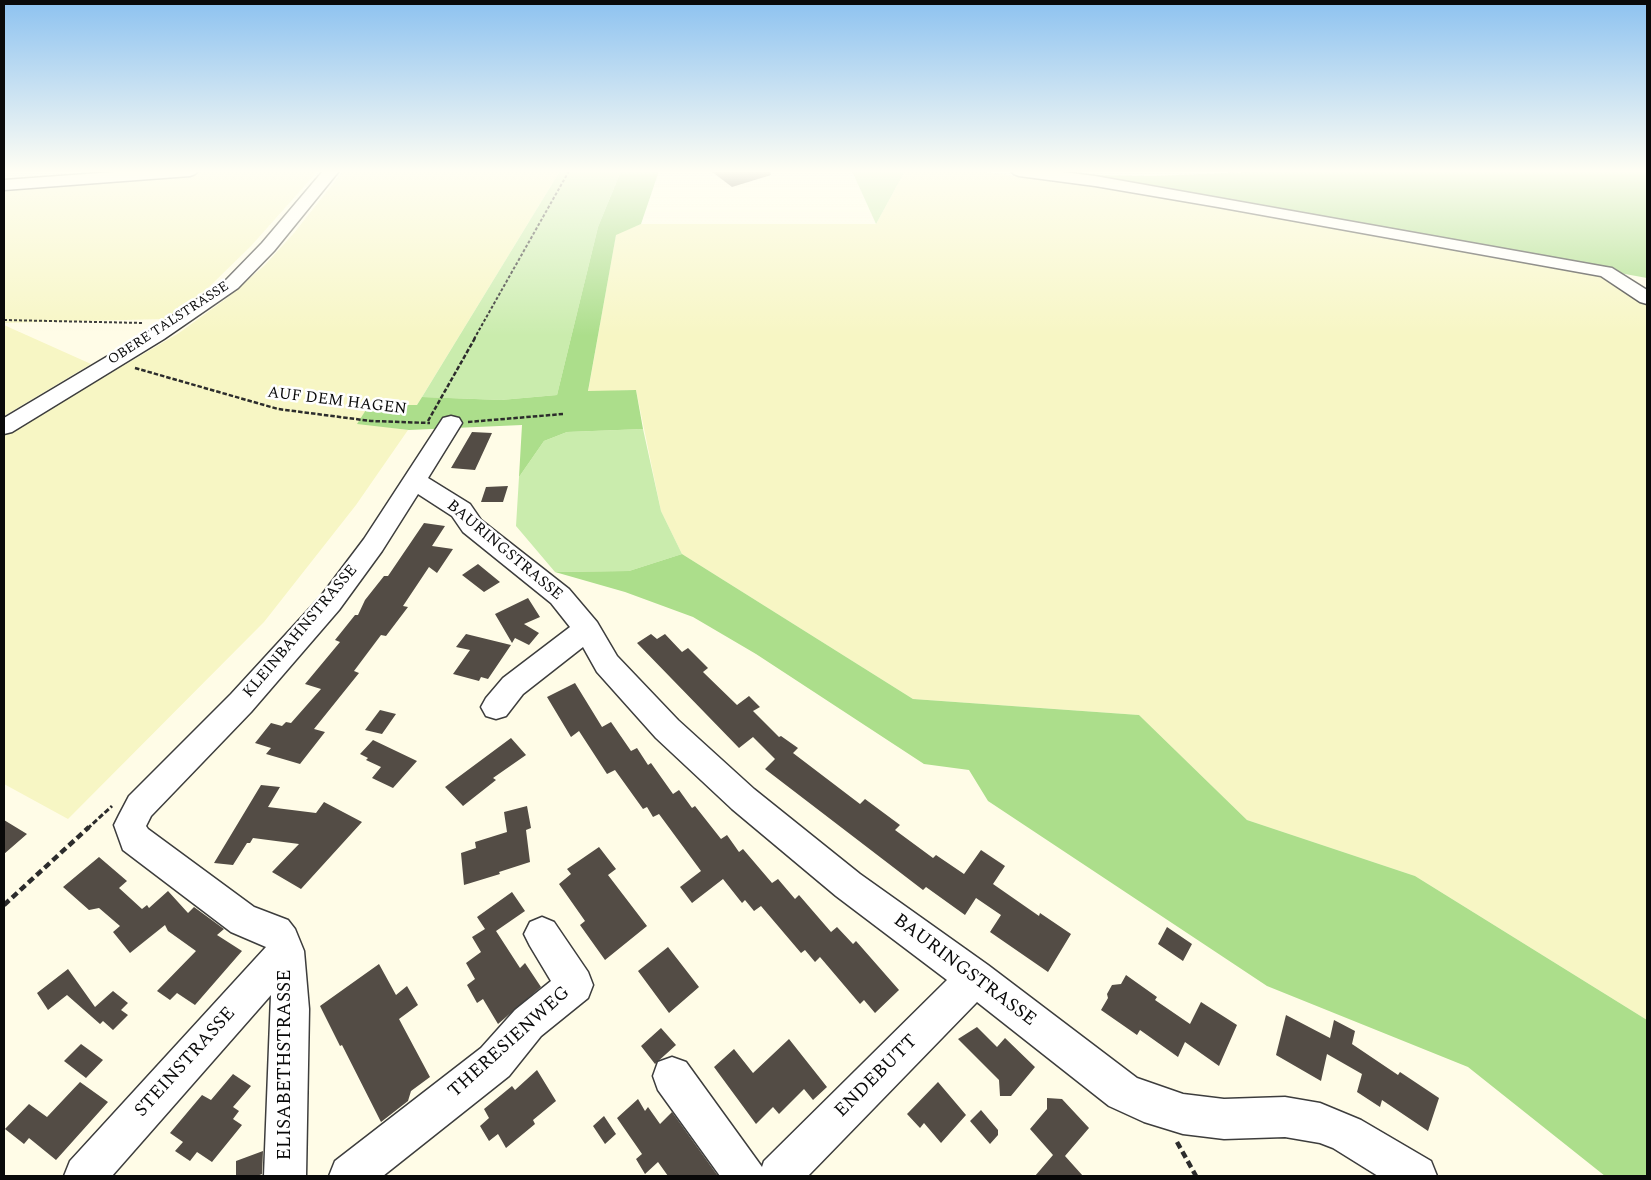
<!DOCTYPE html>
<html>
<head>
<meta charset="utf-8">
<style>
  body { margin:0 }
  #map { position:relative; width:1651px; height:1180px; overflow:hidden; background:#fffce7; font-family:Spectral,serif }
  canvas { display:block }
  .frame { position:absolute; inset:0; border:5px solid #0a0a0a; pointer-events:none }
</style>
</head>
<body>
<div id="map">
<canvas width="1651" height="1180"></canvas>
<div class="frame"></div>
</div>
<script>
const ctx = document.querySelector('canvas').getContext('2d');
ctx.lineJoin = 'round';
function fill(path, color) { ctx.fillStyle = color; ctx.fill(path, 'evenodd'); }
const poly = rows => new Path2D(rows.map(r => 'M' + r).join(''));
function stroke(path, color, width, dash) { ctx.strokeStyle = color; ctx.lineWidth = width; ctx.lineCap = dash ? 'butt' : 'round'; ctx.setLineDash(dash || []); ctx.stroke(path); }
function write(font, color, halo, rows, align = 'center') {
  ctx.font = font + ' Spectral,serif'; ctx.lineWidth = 5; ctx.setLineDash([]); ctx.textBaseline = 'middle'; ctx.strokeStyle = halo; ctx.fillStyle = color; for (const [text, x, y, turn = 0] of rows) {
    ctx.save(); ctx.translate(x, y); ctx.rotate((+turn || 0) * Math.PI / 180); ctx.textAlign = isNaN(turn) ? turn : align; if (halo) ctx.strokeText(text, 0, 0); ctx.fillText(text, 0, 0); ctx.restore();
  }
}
fill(poly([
  [257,171,318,171,251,246,209,287,164,319,4,323,4,187,202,172],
  [343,171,560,171,417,405,369,405,358,423,408,430,356,505,264,622,68,819,4,784,4,436,179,333,227,298,265,265,294,233],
  [905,171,978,171,1129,192,1608,277,1647,302,1647,1020,1415,876,1247,820,1139,715,913,699,682,554,661,511,636,390,588,392,616,234,641,224,876,224],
  [4,325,91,364,4,416]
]), '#f7f6c4');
fill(poly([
  [560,171,621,171,598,227,557,395,501,400,422,397],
  [852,171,905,171,876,224],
  [643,429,661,511,682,554,629,571,555,572,516,526,519,477,544,441,567,432]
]), '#caecad');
fill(poly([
  [621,171,659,171,641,224,616,235,588,391,636,390,643,429,567,432,544,441,519,477,522,425,409,430,357,424,369,405,417,405,422,397,501,400,557,395,598,227],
  [1271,171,1647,171,1647,278,1081,175,1154,176],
  [682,554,913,699,1139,715,1247,820,1415,876,1647,1020,1647,1176,1605,1176,1468,1067,1267,986,988,801,969,770,924,764,756,654,693,617,625,592,555,572,629,571]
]), '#acde8b');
fill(poly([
  [711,171,770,171,771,175,732,187],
  [472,432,492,433,475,470,451,468],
  [508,486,503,502,481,502,486,487],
  [424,523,445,526,432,546,453,549,437,573,429,567,403,606,408,607,386,636,381,635,354,671,359,673,314,729,325,732,300,764,266,754,271,748,255,743,271,723,282,726,286,722,291,723,321,689,305,684,340,642,335,640,355,615,358,615,365,600,384,576,388,576],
  [478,564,500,582,484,592,462,575],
  [528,598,540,617,524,624,539,633,529,645,515,638,512,643,495,614],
  [466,634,511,645,488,679,481,677,479,681,453,674,470,650,456,647],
  [651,634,657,639,665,634,682,652,688,648,708,668,703,672,737,705,749,696,760,707,753,711,779,737,781,736,798,748,793,753,860,804,865,799,900,825,895,830,933,858,936,855,964,874,981,850,1005,866,993,884,1039,916,1040,913,1071,934,1048,972,990,932,1001,915,976,898,965,915,926,887,923,890,765,769,775,759,753,737,739,748,637,643],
  [575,683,602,727,611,722,631,751,637,748,648,765,651,763,673,794,679,790,692,808,695,806,721,839,727,835,739,852,743,849,772,883,778,879,795,899,799,895,831,932,837,927,853,944,856,941,899,990,875,1013,864,1000,860,1004,820,957,815,962,805,950,801,953,761,906,754,911,745,900,742,903,723,879,692,903,680,887,701,871,659,814,653,817,647,807,643,809,615,770,607,774,579,731,571,737,547,697],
  [380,710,396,714,382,734,365,730],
  [511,738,526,755,493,778,496,780,463,806,445,787],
  [373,740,417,761,393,788,372,778,381,767,366,760,368,758,360,754],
  [261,785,280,787,268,807,316,813,324,802,362,822,301,889,272,872,299,844,253,838,250,843,247,843,233,865,214,863],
  [527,806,531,828,526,830,530,862,499,872,500,874,464,885,461,853,476,848,475,842,507,832,504,812],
  [4,820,27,834,4,854],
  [599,847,616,869,608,875,647,926,605,960,580,925,585,921,559,884,571,874,567,869],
  [99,857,127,881,119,888,142,909,147,905,149,908,168,891,188,913,194,907,224,929,217,935,242,951,195,1005,177,993,170,1000,157,991,196,951,168,931,165,925,130,953,113,932,120,926,99,908,89,910,63,887],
  [512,892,525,911,496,931,520,968,525,963,541,987,498,1024,483,999,477,1003,467,985,475,979,466,963,481,952,472,937,485,929,477,917],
  [1167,927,1192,944,1183,961,1158,944],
  [668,947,699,987,669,1013,638,971],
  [379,964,396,995,407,986,418,1005,399,1019,430,1077,411,1091,408,1101,381,1122,342,1045,340,1046,320,1006],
  [68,969,95,1007,113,991,128,1003,121,1010,128,1015,113,1030,103,1021,100,1024,67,995,48,1010,37,993],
  [1126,975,1157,997,1155,1000,1190,1024,1201,1002,1237,1025,1219,1066,1185,1042,1178,1057,1140,1030,1137,1035,1101,1010,1108,998,1107,994,1112,985,1121,984],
  [1286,1015,1330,1038,1334,1020,1355,1031,1352,1044,1398,1075,1400,1072,1439,1098,1428,1131,1382,1100,1380,1107,1357,1092,1362,1074,1327,1054,1321,1081,1276,1055],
  [977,1027,997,1047,1005,1038,1035,1067,1011,1096,1000,1096,999,1080,958,1039],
  [661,1028,676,1045,655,1064,641,1046],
  [789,1039,827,1087,813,1100,804,1089,779,1114,773,1107,756,1124,714,1067,734,1049,753,1073],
  [81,1044,103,1060,86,1078,64,1061],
  [537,1070,556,1101,533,1120,535,1124,506,1148,498,1134,489,1141,480,1126,489,1118,484,1109,512,1086,515,1090],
  [233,1074,251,1086,233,1107,239,1111,233,1119,242,1125,212,1162,197,1152,190,1161,175,1151,183,1142,170,1133,202,1095,211,1100],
  [80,1082,108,1102,56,1160,29,1138,24,1144,5,1129,29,1104,47,1117],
  [938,1082,966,1115,941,1143,924,1123,920,1128,907,1114],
  [1047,1098,1062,1099,1089,1128,1065,1156,1083,1176,1035,1176,1053,1155,1030,1129,1047,1109],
  [638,1099,645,1111,648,1107,660,1124,672,1112,718,1176,668,1176,658,1162,645,1174,636,1159,642,1154,617,1118],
  [981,1110,998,1130,998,1135,990,1144,970,1121],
  [604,1116,616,1134,605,1144,593,1126],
  [263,1151,262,1174,257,1176,236,1176,236,1161]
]), '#534c45');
const minor = poly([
  [127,171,198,171,195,174,190,176,4,190,4,180,127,171],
  [323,171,339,171,274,251,238,288,164,339,12,432,4,434,4,418,150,331,226,280,262,243,323,171],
  [1011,171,1055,171,1095,176,1606,267,1612,268,1647,290,1647,304,1640,302,1601,276,1218,207,1095,186,1019,176,1014,174,1011,171],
  [451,416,459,418,462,423,428,478,470,504,481,520,569,589,597,622,617,656,678,720,754,789,860,874,988,965,1137,1078,1183,1094,1224,1099,1285,1097,1320,1103,1361,1120,1431,1161,1437,1176,1378,1176,1333,1148,1320,1143,1285,1137,1224,1139,1183,1134,1144,1122,1109,1106,977,1002,808,1176,720,1176,658,1090,653,1076,658,1062,672,1057,686,1062,762,1167,764,1161,947,980,836,896,732,809,656,738,597,672,583,647,523,694,506,716,496,719,486,716,481,707,486,698,503,678,570,627,551,603,463,532,452,516,418,494,382,551,339,610,251,712,151,816,146,826,148,829,254,907,288,920,295,929,304,951,309,1009,306,1176,264,1176,271,995,112,1176,64,1176,70,1161,266,947,231,932,123,850,114,825,119,815,129,796,231,694,321,596,364,539,443,418,451,416],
  [542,917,554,922,588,972,593,985,588,998,541,1036,509,1076,383,1176,329,1176,335,1161,481,1048,515,1010,551,981,530,946,524,934,530,922,542,917]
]);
stroke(minor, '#3d3d3d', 3);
stroke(poly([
  [4,320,143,323],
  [474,339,569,171]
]), '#2c2c2c', 2, [3, 2]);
stroke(poly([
  [135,368,278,409,371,421,430,423],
  [428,421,475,338],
  [468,422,563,414]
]), '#2c2c2c', 2.5, [4.5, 2]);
stroke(poly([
  [87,829,112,806]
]), '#2c2c2c', 3, [5.5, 2.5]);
stroke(poly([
  [4,905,89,827],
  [1177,1142,1196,1176]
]), '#2c2c2c', 4.5, [7, 4]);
fill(minor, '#fff');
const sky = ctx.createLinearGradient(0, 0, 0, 336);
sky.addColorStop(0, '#8dc2f0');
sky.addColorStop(0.51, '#fffef4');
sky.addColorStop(1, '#fffef400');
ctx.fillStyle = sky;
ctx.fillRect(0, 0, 1651, 336);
write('14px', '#0a0a0a', '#fff', [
  ["OBERE TALSTRASSE",169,324,-33]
]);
write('16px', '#0a0a0a', '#fff', [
  ["AUF DEM HAGEN",337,402,7],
  ["BAURINGSTRASSE",504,551,40],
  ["KLEINBAHNSTRASSE",301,632,-50]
]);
write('19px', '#0a0a0a', '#fff', [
  ["BAURINGSTRASSE",964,971,37],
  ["THERESIENWEG",510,1043,-42],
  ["STEINSTRASSE",186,1063,-48],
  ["ELISABETHSTRASSE",286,1065,-90],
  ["ENDEBUTT",877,1077,-45]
]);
</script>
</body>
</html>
